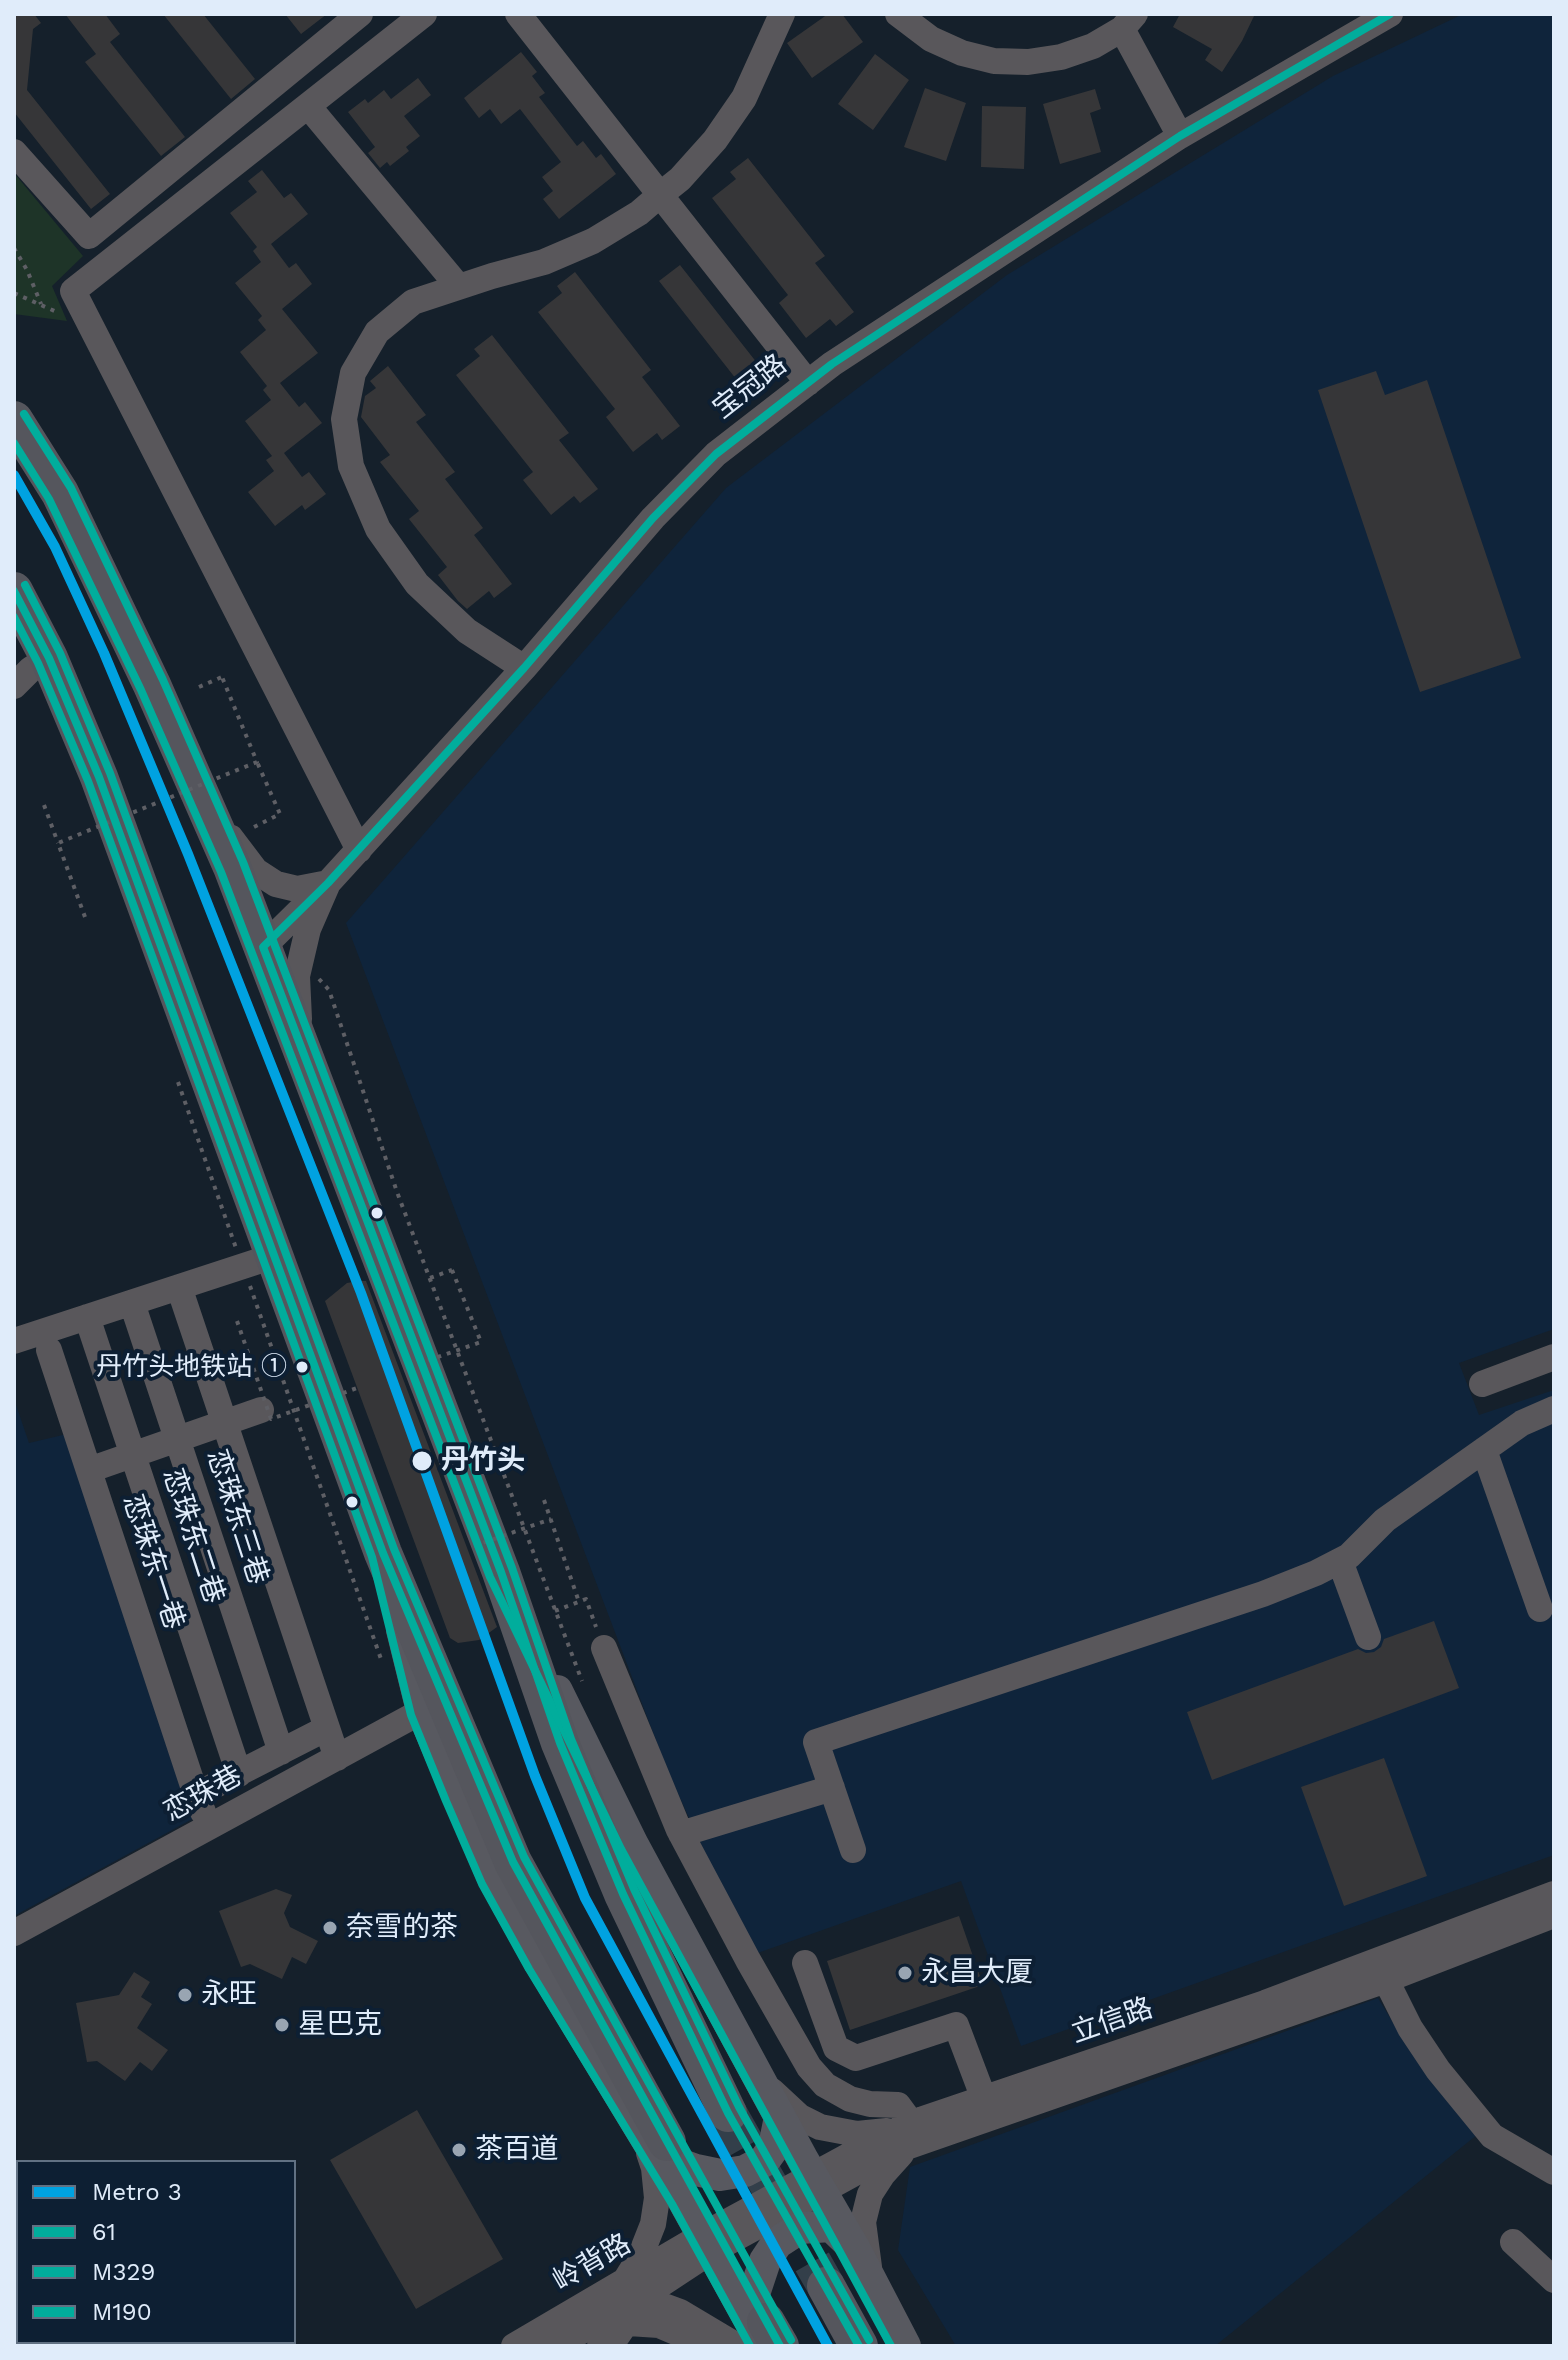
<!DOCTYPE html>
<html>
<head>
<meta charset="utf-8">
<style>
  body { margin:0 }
  #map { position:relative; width:1568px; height:2360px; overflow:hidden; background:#15202b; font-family:"Work Sans",sans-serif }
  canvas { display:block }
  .frame { position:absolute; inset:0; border:16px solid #e0ecfa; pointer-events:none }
  .legend { position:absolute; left:16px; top:2160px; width:280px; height:184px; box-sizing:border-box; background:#0d1f33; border:2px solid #617183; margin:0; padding:10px 14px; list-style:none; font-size:24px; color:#e0ecfa }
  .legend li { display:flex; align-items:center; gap:16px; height:40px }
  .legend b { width:40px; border:2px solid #617183 }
</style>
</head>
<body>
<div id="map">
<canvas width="1568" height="2360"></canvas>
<div class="frame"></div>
<ul class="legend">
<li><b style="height:10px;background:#00a2e1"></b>Metro 3</li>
<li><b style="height:10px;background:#01ad9c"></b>61</li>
<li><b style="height:10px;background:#01ad9c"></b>M329</li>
<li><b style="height:10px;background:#01ad9c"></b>M190</li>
</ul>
</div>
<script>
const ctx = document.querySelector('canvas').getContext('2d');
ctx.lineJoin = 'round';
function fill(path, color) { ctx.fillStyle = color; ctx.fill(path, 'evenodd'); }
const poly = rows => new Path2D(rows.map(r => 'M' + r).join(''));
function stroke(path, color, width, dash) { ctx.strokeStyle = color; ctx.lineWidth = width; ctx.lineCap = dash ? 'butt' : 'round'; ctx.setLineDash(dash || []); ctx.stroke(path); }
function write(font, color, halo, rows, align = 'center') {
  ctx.font = font + ' "Work Sans","Noto Sans SC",sans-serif'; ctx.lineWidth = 8; ctx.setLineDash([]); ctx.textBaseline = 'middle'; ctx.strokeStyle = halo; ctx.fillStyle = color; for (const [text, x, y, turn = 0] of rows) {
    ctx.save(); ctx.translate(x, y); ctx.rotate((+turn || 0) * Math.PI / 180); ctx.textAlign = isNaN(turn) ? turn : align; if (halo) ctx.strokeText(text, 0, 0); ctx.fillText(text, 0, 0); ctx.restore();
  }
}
fill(poly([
  [1463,14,1554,14,1554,1329,1459,1363,1479,1415,1554,1390,1554,1855,1021,2046,961,1881,752,1955,668,1772,346,923,726,488,1007,275,1333,76],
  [14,1399,29,1443,67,1434,196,1817,14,1916],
  [1378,1998,1406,2044,1478,2134,1215,2346,956,2346,898,2250,910,2167]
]), '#0f243b');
fill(poly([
  [14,173,83,256,52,286,67,321,14,314]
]), '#1e3428');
fill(poly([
  [14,14,34,14,41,23,33,29,27,90,110,194,91,209,14,112],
  [65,14,105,14,120,34,110,42,185,137,161,156,85,62,96,54],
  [163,14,203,14,255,79,231,99],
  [285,14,327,14,301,34],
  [828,14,842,14,863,42,812,78,787,43],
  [1180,14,1255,14,1242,41,1222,72,1205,60,1212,49,1173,27],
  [521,52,537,72,532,76,545,93,539,97,577,146,583,141,596,158,601,154,616,174,559,219,543,199,553,191,542,177,561,162,520,109,501,124,490,109,479,118,464,98],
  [875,54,909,80,873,130,838,104],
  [418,78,431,95,404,116,420,136,406,147,409,151,390,166,387,162,380,168,368,153,375,147,348,112,365,99,368,103,384,90,391,99],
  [925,88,966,103,946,161,904,147],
  [1095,89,1101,109,1090,113,1101,152,1060,164,1043,104],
  [982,106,1026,107,1024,169,981,167],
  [748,158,825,256,815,263,854,312,836,326,830,319,806,338,779,303,788,295,712,198,736,179,730,172],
  [262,170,284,198,291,193,308,214,271,244,289,268,296,263,312,284,282,309,318,353,280,383,299,407,305,402,322,423,284,453,302,477,309,472,326,494,305,510,302,505,275,526,248,492,274,471,266,460,272,456,245,421,271,400,263,390,267,386,240,352,266,330,258,320,262,316,235,283,261,262,253,251,257,247,230,213,257,192,248,181],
  [680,265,761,368,740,384,659,281],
  [575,272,651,370,642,377,680,426,662,440,657,433,633,452,606,417,615,409,538,312,562,293,557,286],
  [492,335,569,433,559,440,598,489,580,503,574,496,551,515,523,480,533,472,456,375,480,356,474,349],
  [388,366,426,415,416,422,455,472,445,479,483,528,474,535,512,584,494,598,489,591,467,609,458,601,438,575,447,567,409,519,419,511,380,462,390,455,361,417,365,396,376,388,370,381],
  [1376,371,1385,395,1427,380,1521,658,1420,692,1318,390],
  [359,1281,366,1281,497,1627,479,1640,458,1643,450,1638,325,1301,347,1283],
  [1434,1621,1459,1688,1212,1780,1187,1712,1358,1649,1366,1653,1374,1652,1381,1647,1384,1639],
  [1384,1758,1427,1876,1344,1906,1301,1787],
  [276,1889,292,1895,284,1913,290,1927,318,1941,306,1964,292,1957,282,1979,250,1964,241,1967,219,1911],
  [959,1916,983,1985,850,2030,827,1961],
  [134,1972,150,1982,141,1997,152,2004,137,2028,168,2050,152,2071,140,2062,125,2081,97,2061,87,2062,76,2003,119,1995],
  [417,2110,503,2259,416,2309,330,2160]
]), '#363638');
stroke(poly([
  [728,2113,826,2286]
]), '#333f4a', 38, [38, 19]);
stroke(poly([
  [14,248,27,270,41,304],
  [14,293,59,313],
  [199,687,222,677],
  [44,805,58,843],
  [254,827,280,814,257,762],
  [319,979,329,990,397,1192,582,1681],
  [178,1082,236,1248],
  [430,1278,452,1270],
  [250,1286,381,1659],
  [544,1500,579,1602],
  [555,1611,586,1599,596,1627]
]), '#5e5f65', 4, [4, 6]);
stroke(poly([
  [518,14,808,383],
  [898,14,931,39,962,53,994,61,1028,62,1061,57,1093,46,1122,29,1135,14],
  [1122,29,1180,136],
  [308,106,458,286],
  [14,152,89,236,360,14],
  [524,668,467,631,417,584,378,529,351,466,344,419,353,373,377,332,413,302,492,276,544,262,593,241,639,213,660,195,680,179,715,140,744,98,782,14],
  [14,686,31,669,49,658],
  [231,838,256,871,276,884,297,889,328,883,308,929,297,976,299,1019],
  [359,850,73,291,424,14],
  [263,947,328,883,524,668,653,518,716,454,832,364,1180,136,1390,14],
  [179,1287,337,1758],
  [132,1303,281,1752],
  [87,1317,239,1774],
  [14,1341,274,1256],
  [49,1350,196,1795],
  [1482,1384,1554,1357],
  [1484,1450,1540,1609],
  [89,1470,261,1410],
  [1340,1561,1368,1637],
  [604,1648,679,1830,748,1960,809,2067,825,2085,850,2099,870,2104,898,2105,912,2124],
  [203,1812,196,1795,327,1728],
  [681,1834,832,1788],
  [853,1850,816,1742,1263,1594,1316,1573,1349,1556,1385,1520,1522,1423,1554,1409],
  [14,1933,422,1711],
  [805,1963,836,2048,856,2058,956,2025,984,2099],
  [1386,1980,1410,2028,1438,2070,1492,2136,1554,2172],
  [772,2091,800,2117,820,2127,857,2134,887,2131],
  [1513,2242,1554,2280],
  [869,2267,863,2222,870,2194,883,2174,901,2154],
  [625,2281,640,2257,653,2224,657,2198,654,2168,649,2153],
  [631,2302,661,2305,680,2312,737,2346],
  [598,2321,659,2325,685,2336,699,2346],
  [514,2346,703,2235,887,2135,923,2119,1265,2003,1554,1894],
  [556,2346,663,2283,710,2252,895,2151,1386,1980,1554,1915],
  [600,2346,617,2336,626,2323]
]), '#59575b', 26);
stroke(poly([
  [402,1630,422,1711,493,1878,540,1963,682,2198,764,2346],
  [557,1691,632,1843,803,2160,854,2248,905,2346],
  [654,2155,696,2170,720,2175,745,2171,764,2161,774,2147,780,2117],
  [751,2320,755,2291,765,2261,777,2243,800,2228,831,2226,851,2245]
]), '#585960', 32);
stroke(poly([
  [14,420,60,493,152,685,232,867,501,1572,560,1743,623,1894,728,2113],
  [14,591,49,658,99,777,383,1553,513,1862,667,2142],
  [826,2286,859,2346],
  [766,2322,780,2346]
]), '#55565d', 38);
stroke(poly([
  [85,917,58,843,257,762,222,677],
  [237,1321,271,1419,357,1388],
  [409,1367,481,1342,452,1270],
  [474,1546,551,1519]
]), '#5e5f65', 4, [4, 6]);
stroke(poly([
  [14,591,49,658,99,777,383,1553,513,1862,780,2346],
  [859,2346,728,2113,623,1894,560,1743,501,1572,263,947,328,883,524,668,653,518,716,454,832,364,1180,136,1390,14]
]), '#01ad9c', 8);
stroke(poly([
  [14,443,49,499,141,690,221,872,490,1577,621,1849,891,2346],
  [14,617,38,663,88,781,372,1557,411,1715,446,1801,482,1884,529,1969,672,2204,750,2346]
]), '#01ad9c', 8);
stroke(poly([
  [24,414,71,488,163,680,243,862,512,1568,571,1739,634,1889,739,2107,869,2340],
  [25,585,60,653,110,773,394,1549,524,1857,791,2340]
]), '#01ad9c', 8);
stroke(poly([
  [14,475,55,547,104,653,188,854,361,1293,535,1776,585,1898,828,2346]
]), '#00a2e1', 10);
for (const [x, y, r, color] of [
  [377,1213,7,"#e0ecfa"],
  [302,1367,7,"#e0ecfa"],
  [422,1461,11,"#e0ecfa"],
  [352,1502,7,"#e0ecfa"],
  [330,1928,8,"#99a5b2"],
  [905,1973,8,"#99a5b2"],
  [185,1995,8,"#99a5b2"],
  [282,2025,8,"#99a5b2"],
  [459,2150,8,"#99a5b2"]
]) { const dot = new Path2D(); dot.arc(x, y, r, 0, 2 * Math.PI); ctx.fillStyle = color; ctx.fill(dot); stroke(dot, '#0d1f33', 3); }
write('26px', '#e0ecfa', '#0d1f33', [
  ["丹竹头地铁站 ①",287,1367]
], 'right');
write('28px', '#e0ecfa', '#0d1f33', [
  ["宝冠路",750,387,-38],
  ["恋珠东三巷",237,1517,72],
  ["恋珠东二巷",193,1536,72],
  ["恋珠东一巷",153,1562,72],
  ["恋珠巷",203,1794,-29],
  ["立信路",1112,2021,-19],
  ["岭背路",592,2263,-30]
]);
write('bold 28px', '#e0ecfa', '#0d1f33', [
  ["丹竹头",441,1461]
], 'left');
write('28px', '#e0ecfa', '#0d1f33', [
  ["奈雪的茶",346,1928],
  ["永昌大厦",921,1973],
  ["永旺",201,1995],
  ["星巴克",298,2025],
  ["茶百道",475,2150]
], 'left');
</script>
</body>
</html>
